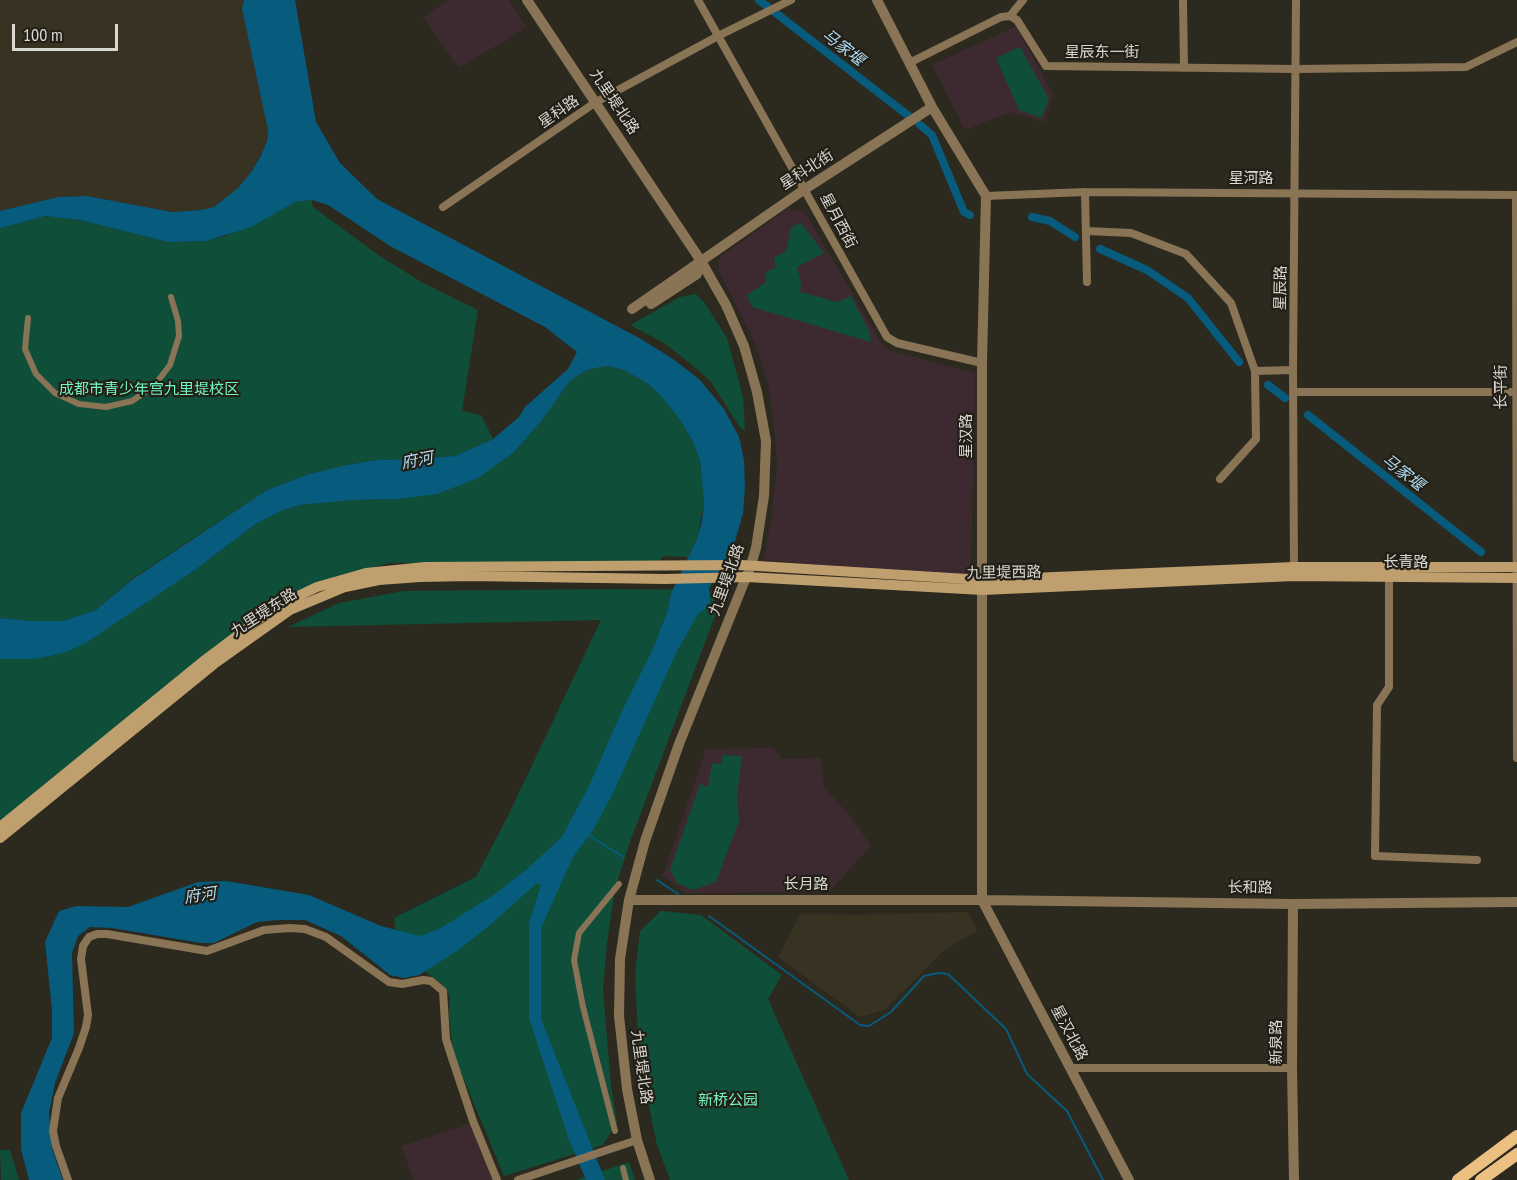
<!DOCTYPE html>
<html>
<head>
<meta charset="utf-8">
<style>
  body { margin:0 }
  #map { position:relative; width:1517px; height:1180px; overflow:hidden; background:#2c291f; font-family:"PT Sans Narrow",sans-serif }
  canvas { display:block }
  .scale { position:absolute; left:12px; top:24px; width:106px; height:27px; box-sizing:border-box; border:3px solid #d9d7d1; border-top:0; padding-left:8px; font-size:18px; line-height:21px; white-space:nowrap; color:#d9d7d1; -webkit-text-stroke:4px #221f16; paint-order:stroke }
</style>
</head>
<body>
<div id="map">
<canvas width="1517" height="1180"></canvas>
<div class="scale">100 m</div>
</div>
<script>
const ctx = document.querySelector('canvas').getContext('2d');
ctx.lineJoin = 'round';
function fill(path, color) { ctx.fillStyle = color; ctx.fill(path, 'evenodd'); }
const poly = rows => new Path2D(rows.map(r => 'M' + r).join(''));
function stroke(path, color, width, dash) { ctx.strokeStyle = color; ctx.lineWidth = width; ctx.lineCap = dash ? 'butt' : 'round'; ctx.setLineDash(dash || []); ctx.stroke(path); }
function write(font, color, halo, rows, align = 'center') {
  ctx.font = font + ' "PT Sans Narrow","Noto Sans SC",sans-serif'; ctx.lineWidth = 4.5; ctx.setLineDash([]); ctx.textBaseline = 'middle'; ctx.strokeStyle = halo; ctx.fillStyle = color; for (const [text, x, y, turn = 0] of rows) {
    ctx.save(); ctx.translate(x, y); ctx.rotate((+turn || 0) * Math.PI / 180); ctx.textAlign = isNaN(turn) ? turn : align; if (halo) ctx.strokeText(text, 0, 0); ctx.fillText(text, 0, 0); ctx.restore();
  }
}
fill(poly([
  [0,0,244,0,242,9,268,129,267,141,252,171,238,188,222,202,214,207,201,210,172,212,87,196,58,197,0,211],
  [968,912,977,931,943,951,884,1010,860,1017,778,957,800,914,858,915]
]), '#383222');
fill(poly([
  [448,0,509,0,527,27,459,68,423,17],
  [1016,26,1053,95,1044,122,1010,112,965,130,932,65],
  [787,209,804,211,885,349,975,373,971,577,763,560,771,521,777,466,775,434,768,383,753,339,718,269,720,257],
  [773,748,782,759,821,758,824,788,849,814,871,846,829,892,686,893,663,876,706,749],
  [470,1124,492,1180,414,1180,401,1146]
]), '#3d2a30');
fill(poly([
  [1020,47,1049,99,1041,118,1019,110,996,58],
  [312,200,313,207,381,257,425,284,478,310,462,411,481,415,493,439,455,456,418,459,377,460,346,465,306,475,267,490,133,578,96,610,63,621,31,621,0,618,0,228,46,216,80,220,168,242,206,241,225,236,295,202],
  [800,222,824,253,797,267,801,282,800,292,837,302,851,296,870,333,871,342,752,307,747,295,766,282,765,273,776,267,774,258,786,251,791,228],
  [696,294,704,302,727,338,743,397,745,430,741,429,711,382,696,368,664,343,630,325,680,297],
  [607,366,624,370,647,383,660,395,681,421,693,442,700,461,704,503,697,539,688,557,664,556,658,562,389,563,327,580,267,606,0,821,0,659,34,659,86,643,195,570,257,523,281,511,300,505,354,500,398,499,514,452,543,419,569,382,586,370],
  [616,589,709,590,718,608,631,839,615,889,607,943,603,990,611,1086,617,1122,603,1145,504,1176,453,1053,449,1014,450,997,447,990,442,984,399,952,394,918,476,877,507,818,601,620,288,627,339,603,404,591],
  [723,755,742,756,737,796,739,821,716,882,693,890,677,883,670,870,700,784,708,787,712,763,721,764],
  [661,911,701,915,782,975,768,999,849,1180,670,1180,657,1145,639,1057,635,974,640,931],
  [0,1150,10,1150,19,1180,1,1180],
  [629,1162,635,1180,576,1180]
]), '#0f4f39');
fill(poly([
  [244,0,295,0,316,122,340,163,377,199,641,339,673,359,700,380,724,409,739,437,744,460,745,488,743,513,734,545,709,588,710,605,698,614,677,651,613,793,593,830,573,857,541,928,541,1019,605,1180,586,1180,568,1137,529,1018,529,923,541,885,537,883,490,925,457,951,419,975,404,978,390,975,341,936,305,920,278,920,257,922,214,943,201,943,112,928,90,927,78,936,72,953,74,1033,55,1083,49,1113,52,1149,63,1180,29,1180,21,1149,21,1113,52,1038,52,1010,45,942,59,911,77,906,128,907,198,882,226,881,309,895,381,926,420,936,441,928,495,894,527,869,562,837,589,786,622,711,652,651,667,613,672,591,697,539,702,521,704,503,700,461,693,442,681,421,660,395,647,383,624,370,607,366,586,370,569,382,543,419,514,452,478,478,437,494,398,499,354,500,300,505,281,511,257,523,195,570,86,643,64,653,34,659,0,659,0,618,31,621,63,621,96,610,133,579,267,490,306,475,346,465,377,460,418,459,455,456,493,439,519,417,525,407,568,369,577,352,545,327,390,246,328,205,312,200,295,202,251,227,206,241,168,242,80,220,46,216,0,228,0,211,58,197,87,196,172,212,201,210,214,207,238,188,252,171,261,155,267,141,268,130,242,9]
]), '#075b7d');
stroke(poly([
  [587,834,623,857],
  [657,880,678,894],
  [709,916,860,1025,869,1026,891,1012,924,976,938,973,948,974,1006,1029,1027,1074,1067,1111,1103,1180]
]), '#075b7d', 2);
stroke(poly([
  [759,0,910,117],
  [919,124,932,135,964,212,970,215],
  [1032,217,1050,221,1075,237],
  [1100,249,1147,270,1188,298,1239,362],
  [1268,385,1285,398],
  [1308,415,1481,552]
]), '#075b7d', 8);
stroke(poly([
  [28,318,25,349,36,374,55,393,79,404,106,407,132,401,154,386,170,365,179,336,178,321,171,297],
  [615,1131,583,1007,574,960,579,933,619,884],
  [623,1168,626,1180]
]), '#897456', 6);
stroke(poly([
  [698,0,887,337,897,343,982,363],
  [1183,0,1184,68],
  [1010,16,1023,0],
  [909,63,1001,17,1010,16,1017,20,1046,66,1296,69,1466,67,1517,42],
  [1085,192,1087,282],
  [986,196,1085,192,1517,195],
  [1516,196,1517,758],
  [443,207,596,102,720,35,791,0],
  [1086,231,1131,233,1186,254,1231,303,1255,371,1256,439,1220,479],
  [1255,371,1293,370],
  [1293,392,1517,392],
  [1294,573,1293,370,1296,0],
  [1389,578,1389,687,1377,705,1375,856,1477,860],
  [1071,1068,1292,1068],
  [68,1180,56,1146,53,1131,58,1098,79,1048,86,1027,88,1015,81,959,83,946,89,937,97,934,107,934,207,951,264,930,290,928,305,929,326,937,389,982,402,984,423,980,431,981,443,991,446,1039,451,1055,473,1121,497,1180],
  [518,1180,637,1140]
]), '#897456', 8);
stroke(poly([
  [527,0,701,261,726,305,744,346,757,392,766,441,764,496,756,548,751,565,679,744,645,841,629,900,620,959,619,1016,627,1089,637,1140,650,1180],
  [877,0,932,107,986,196,982,363,982,900,1129,1180],
  [651,304,697,274,701,261],
  [632,309,805,189,932,107],
  [629,900,982,900,1293,904,1517,902],
  [1293,904,1292,1068,1294,1180]
]), '#897456', 10);
stroke(poly([
  [0,827,205,660,262,617,290,600,317,587,366,573,425,567,742,565,983,580,1294,567,1517,567],
  [0,838,214,664,290,610,345,587,379,580,420,577,471,576,665,579,747,577,983,590,1294,576,1517,578]
]), '#c09f6e', 10);
stroke(poly([
  [1458,1180,1517,1136],
  [1481,1180,1517,1154]
]), '#ebc080', 12);
write('15px', '#d9d7d1', '#221f16', [
  ["星辰东一街",1102,53],
  ["九里堤北路",614,102,56],
  ["星科路",559,112,-34],
  ["星科北街",807,170,-33],
  ["星河路",1251,179],
  ["星月西街",838,221,62],
  ["星辰路",1281,288,-89],
  ["长平街",1502,387,-90],
  ["星汉路",967,436,-90],
  ["长青路",1406,563],
  ["九里堤西路",1004,573,-1],
  ["九里堤北路",727,580,-70],
  ["九里堤东路",264,613,-33],
  ["长月路",806,885],
  ["长和路",1250,888,1],
  ["星汉北路",1069,1033,62],
  ["新泉路",1277,1042,-90],
  ["九里堤北路",641,1067,82]
]);
write('15px', '#71f9c3', '#221f16', [
  ["成都市青少年宫九里堤校区",149,390],
  ["新桥公园",728,1101]
]);
write('italic 16px', '#b0dcf5', '#221f16', [
  ["马家堰",843,48,38],
  ["府河",417,461,-11],
  ["马家堰",1403,473,38],
  ["府河",200,896,-8]
]);
</script>
</body>
</html>
